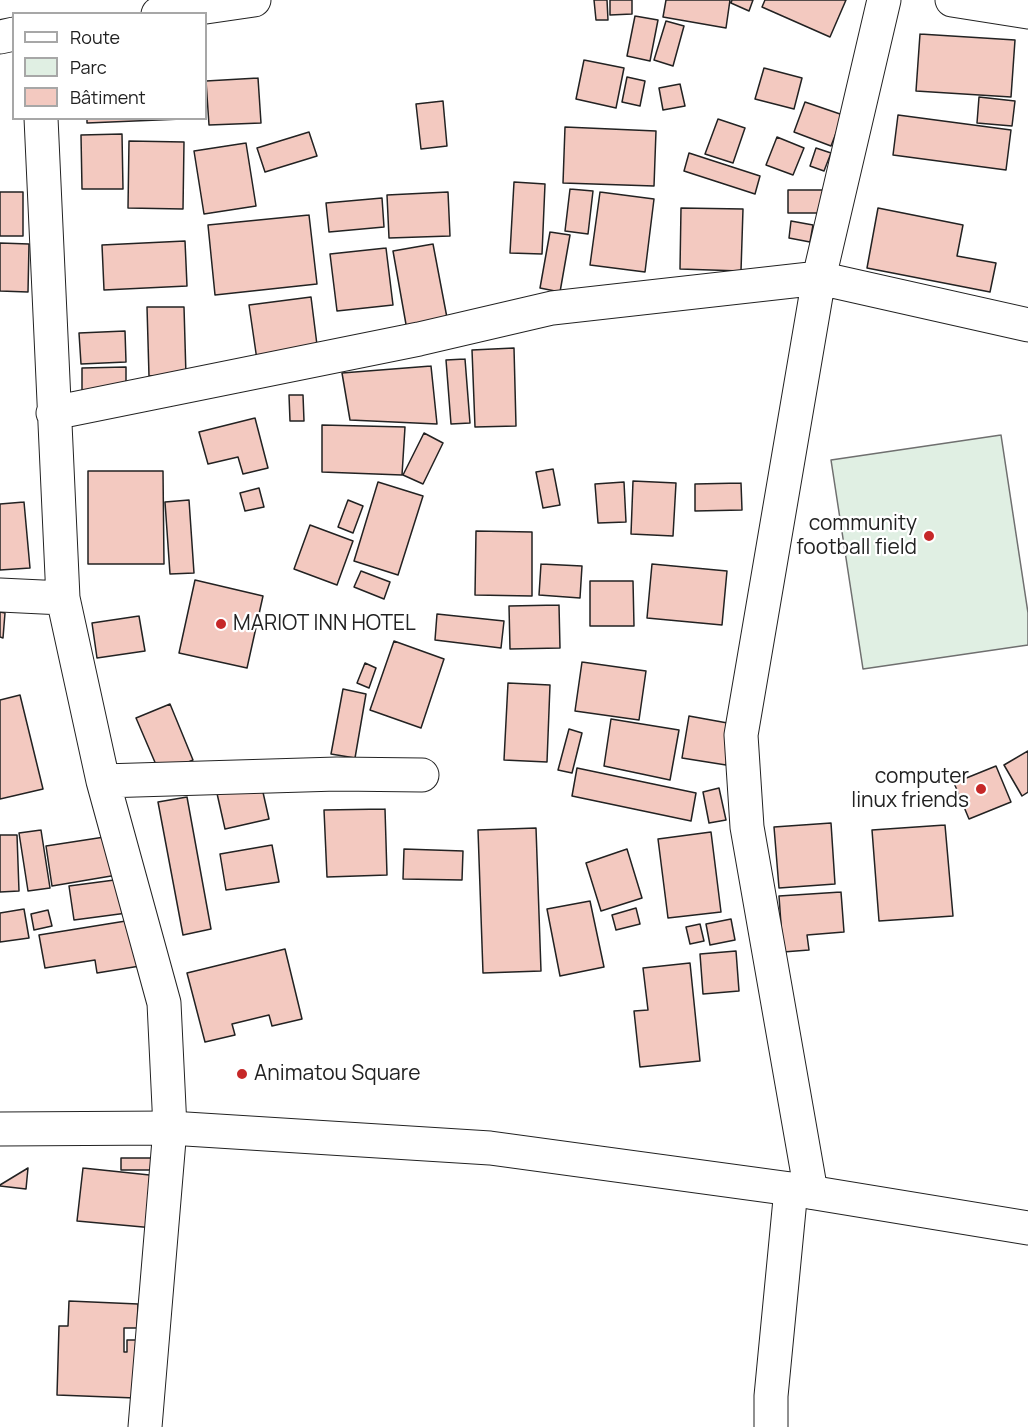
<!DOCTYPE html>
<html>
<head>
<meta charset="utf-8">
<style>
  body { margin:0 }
  #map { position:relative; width:1028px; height:1427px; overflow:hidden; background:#fff; font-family:Manrope,sans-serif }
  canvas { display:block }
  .legend { position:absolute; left:12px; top:12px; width:195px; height:108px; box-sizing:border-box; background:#fff; border:2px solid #a7a7a7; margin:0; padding:8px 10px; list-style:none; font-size:18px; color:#222 }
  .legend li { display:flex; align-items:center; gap:12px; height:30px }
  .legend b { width:30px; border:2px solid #a7a7a7 }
</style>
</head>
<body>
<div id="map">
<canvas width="1028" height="1427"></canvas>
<ul class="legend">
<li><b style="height:8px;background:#fff"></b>Route</li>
<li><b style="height:16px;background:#e0efe3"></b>Parc</li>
<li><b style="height:16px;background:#f3c9c0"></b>Bâtiment</li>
</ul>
</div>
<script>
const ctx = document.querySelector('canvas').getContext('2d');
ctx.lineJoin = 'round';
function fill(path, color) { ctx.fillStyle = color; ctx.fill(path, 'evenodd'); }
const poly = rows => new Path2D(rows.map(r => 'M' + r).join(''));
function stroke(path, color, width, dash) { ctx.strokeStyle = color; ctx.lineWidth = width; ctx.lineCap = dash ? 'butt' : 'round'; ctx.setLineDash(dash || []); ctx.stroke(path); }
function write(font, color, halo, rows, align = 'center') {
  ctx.font = font + ' Manrope,sans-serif'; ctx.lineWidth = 4.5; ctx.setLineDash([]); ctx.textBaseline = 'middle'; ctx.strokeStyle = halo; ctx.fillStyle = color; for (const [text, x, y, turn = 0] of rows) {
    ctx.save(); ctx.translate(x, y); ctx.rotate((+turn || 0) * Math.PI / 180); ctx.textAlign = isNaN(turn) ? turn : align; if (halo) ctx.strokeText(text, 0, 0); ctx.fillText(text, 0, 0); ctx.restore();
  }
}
const green = poly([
  [1001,435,1028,613,1028,645,863,669,831,460,1001,435]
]);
fill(green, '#e0efe3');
stroke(green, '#6f6f6f', 1.5);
const building = poly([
  [594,0,607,0,608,20,596,20,594,0],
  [610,0,632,0,632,14,610,15,610,0],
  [666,0,730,0,726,28,663,17,666,0],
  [732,0,753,0,749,11,731,3,732,0],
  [765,0,846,0,830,37,762,7,765,0],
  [635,16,658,20,650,61,627,56,635,16],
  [666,21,684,26,673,66,654,60,666,21],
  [920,34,1015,40,1011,97,916,91,920,34],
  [584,60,624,68,616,108,576,99,584,60],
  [764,68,802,78,794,109,755,99,764,68],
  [627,77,645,81,640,106,622,102,627,77],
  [258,78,261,123,209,125,206,81,258,78],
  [680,84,685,106,663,110,659,88,680,84],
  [979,97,1015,101,1012,126,977,123,979,97],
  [443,101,447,146,421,149,416,104,443,101],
  [805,102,843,115,831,146,794,132,805,102],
  [898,115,1011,130,1006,170,893,155,898,115],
  [87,118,182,118,182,119,87,123,87,118],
  [718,119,745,128,733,163,705,154,718,119],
  [565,127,656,131,654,186,563,183,565,127],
  [309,132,317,156,265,172,257,148,309,132],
  [122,134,123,189,82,189,81,135,122,134],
  [777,137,804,148,793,175,766,165,777,137],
  [129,141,184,142,183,209,128,208,129,141],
  [246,143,256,206,204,214,194,151,246,143],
  [816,148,831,153,824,171,810,166,816,148],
  [689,153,760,176,755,194,684,171,689,153],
  [514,182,545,184,542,254,510,253,514,182],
  [570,189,593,191,588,234,565,231,570,189],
  [788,190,826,190,826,213,788,213,788,190],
  [0,192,23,192,23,236,0,236,0,192],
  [448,192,450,236,389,238,387,195,448,192],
  [600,192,654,199,645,272,590,265,600,192],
  [382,198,384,227,329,232,326,203,382,198],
  [681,208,743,209,741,271,680,269,681,208],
  [878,208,963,225,957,256,996,263,990,292,867,268,878,208],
  [309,215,317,284,215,295,208,225,309,215],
  [791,221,813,225,810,242,789,238,791,221],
  [550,232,570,235,560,292,540,288,550,232],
  [185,241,187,286,104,290,102,245,185,241],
  [0,243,29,244,28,292,0,291,0,243],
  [433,244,448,323,407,330,393,251,433,244],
  [386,248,393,305,337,311,330,254,386,248],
  [311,297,318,353,257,360,249,305,311,297],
  [147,307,184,307,186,376,149,376,147,307],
  [125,331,126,362,81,364,79,333,125,331],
  [514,348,516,426,475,427,472,350,514,348],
  [465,359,470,423,451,424,446,360,465,359],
  [431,366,437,424,350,420,342,373,431,366],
  [126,367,126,396,82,397,82,368,126,367],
  [289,395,303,395,304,421,290,421,289,395],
  [255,418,268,468,243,474,238,457,208,464,199,432,255,418],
  [322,425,405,427,402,475,322,472,322,425],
  [424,433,443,443,423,484,403,475,424,433],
  [553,469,560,505,543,508,536,472,553,469],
  [88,471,163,471,164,564,88,564,88,471],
  [633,481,676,483,673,536,631,534,633,481],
  [378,482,423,496,398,575,354,561,378,482],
  [624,482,626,522,598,523,595,484,624,482],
  [741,483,742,510,695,511,695,484,741,483],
  [259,488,264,507,245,511,240,493,259,488],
  [189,500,194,573,170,574,165,502,189,500],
  [348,500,363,506,353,533,338,527,348,500],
  [24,502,30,568,0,570,0,504,24,502],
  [310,525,353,541,337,585,294,569,310,525],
  [476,531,532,532,532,596,475,595,476,531],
  [541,564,582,566,580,598,539,595,541,564],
  [652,564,727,571,722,625,647,618,652,564],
  [361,571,390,582,384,599,354,587,361,571],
  [195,580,263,596,247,668,179,653,195,580],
  [590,581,633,581,634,626,590,626,590,581],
  [559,605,560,648,510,649,509,606,559,605],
  [0,612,5,613,3,638,0,637,0,612],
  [437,614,504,621,501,648,435,640,437,614],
  [139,616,145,651,97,658,92,623,139,616],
  [394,641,444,659,421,728,370,710,394,641],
  [582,662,646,671,639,720,575,711,582,662],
  [365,663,376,668,369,688,357,683,365,663],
  [508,683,550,685,547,762,504,760,508,683],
  [343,689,366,694,355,758,331,754,343,689],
  [20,695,43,789,0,799,0,700,20,695],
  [170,704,193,760,160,774,136,718,170,704],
  [689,716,733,724,726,765,682,758,689,716],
  [611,719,679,730,670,780,604,766,611,719],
  [569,729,582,733,572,773,558,770,569,729],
  [1028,751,1028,792,1022,796,1004,765,1028,751],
  [996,766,1011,802,969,819,954,783,996,766],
  [577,768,696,793,691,821,572,796,577,768],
  [260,779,269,819,225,829,216,789,260,779],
  [719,788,726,820,709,823,703,792,719,788],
  [187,797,211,929,183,935,158,802,187,797],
  [385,809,387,875,327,877,324,810,385,809],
  [831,823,835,884,779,888,774,827,831,823],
  [945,825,953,916,879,921,872,830,945,825],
  [536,828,541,971,483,973,478,830,536,828],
  [41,830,50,888,28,891,19,833,41,830],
  [711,832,721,912,668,918,658,839,711,832],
  [0,835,17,835,19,891,0,892,0,835],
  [111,836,117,875,52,886,46,846,111,836],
  [272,845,279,882,226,890,220,854,272,845],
  [404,849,463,851,462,880,403,879,404,849],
  [627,849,642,898,601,911,586,863,627,849],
  [122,879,127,913,74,920,69,886,122,879],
  [841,892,844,932,807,935,809,950,783,952,779,896,841,892],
  [590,901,604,967,560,976,547,909,590,901],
  [636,908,640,924,616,930,612,915,636,908],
  [24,909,29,938,0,942,0,913,24,909],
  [48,910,52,926,34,930,31,914,48,910],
  [731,919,735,940,710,945,706,924,731,919],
  [132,920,140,966,97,973,95,960,45,968,39,935,132,920],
  [700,924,704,941,690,944,686,927,700,924],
  [285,949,302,1019,272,1026,269,1015,232,1024,235,1035,205,1042,187,973,285,949],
  [736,951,739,991,703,994,700,954,736,951],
  [690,963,700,1061,640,1067,634,1011,648,1010,643,968,690,963],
  [121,1158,156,1158,156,1170,121,1170,121,1158],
  [28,1168,26,1189,0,1186,0,1185,28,1168],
  [83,1168,159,1176,154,1228,77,1221,83,1168],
  [69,1301,138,1304,137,1328,124,1328,124,1352,127,1352,127,1340,137,1340,135,1398,57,1395,59,1326,68,1326,69,1301]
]);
fill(building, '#f3c9c0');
stroke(building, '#222', 1.5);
const minor = poly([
  [952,0,1028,12],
  [158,14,254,0],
  [0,37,14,34],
  [41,118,63,598,103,781,164,1003,170,1128,145,1427],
  [53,413,419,339,552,308,819,278,1028,325],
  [0,595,63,598],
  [103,781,337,774,422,775],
  [811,1192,747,827,741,735,819,278,884,0],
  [771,1427,771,1396,791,1189]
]);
const highway = poly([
  [0,1129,170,1128,490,1148,791,1189,1028,1228]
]);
stroke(minor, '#222', 35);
stroke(highway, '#222', 35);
stroke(minor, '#fff', 33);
stroke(highway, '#fff', 33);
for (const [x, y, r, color] of [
  [929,536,6,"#c62828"],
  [221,624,6,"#c62828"],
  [981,789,6,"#c62828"],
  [242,1074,6,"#c62828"]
]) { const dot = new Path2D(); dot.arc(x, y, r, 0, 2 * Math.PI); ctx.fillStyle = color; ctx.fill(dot); stroke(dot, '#fff', 2); }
write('21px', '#222', '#fff', [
  ["community",917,524],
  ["football field",917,548],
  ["MARIOT INN HOTEL",233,624,"left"],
  ["computer",969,777],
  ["linux friends",969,801],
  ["Animatou Square",254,1074,"left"]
], 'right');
</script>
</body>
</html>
